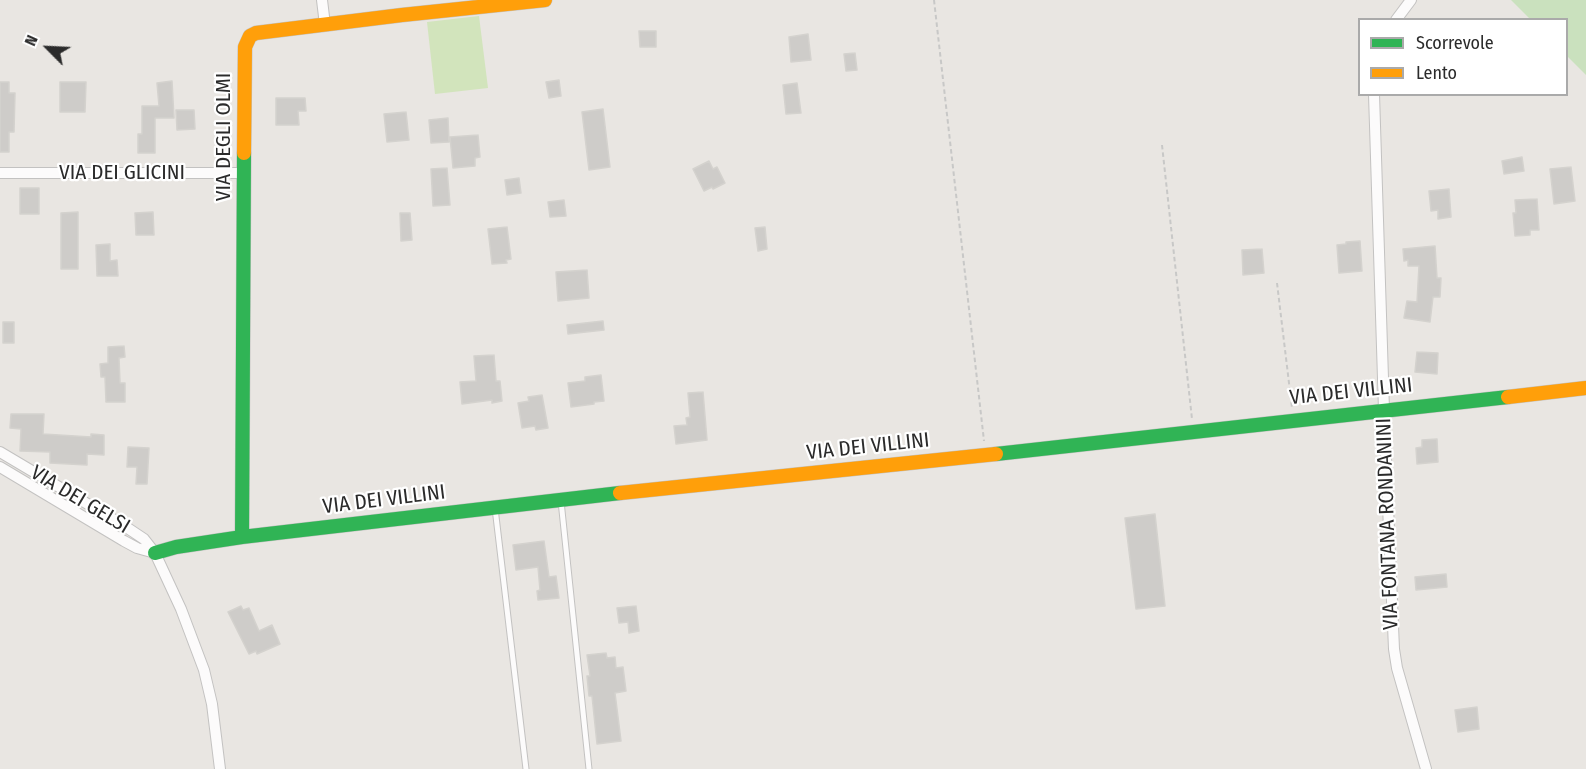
<!DOCTYPE html>
<html>
<head>
<meta charset="utf-8">
<style>
  body { margin:0 }
  #map { position:relative; width:1586px; height:769px; overflow:hidden; background:#e9e6e2; font-family:"Fira Sans Condensed",sans-serif }
  canvas { display:block }
  .legend { position:absolute; left:1358px; top:18px; width:210px; height:78px; box-sizing:border-box; background:#fff; border:2px solid #aaa; margin:0; padding:8px 10px; list-style:none; font-size:18px; color:#2b2b2b }
  .legend li { display:flex; align-items:center; gap:12px; height:30px }
  .legend b { width:30px; border:2px solid #aaa }
  .north { position:absolute; left:18px; top:18px; width:60px; height:60px; -webkit-text-stroke:4px #fff; paint-order:stroke; rotate:294deg; font-size:16px; font-weight:700; line-height:24px; text-align:center; color:#2b2b2b }
  .north::after { content:''; display:block; margin:auto; width:21px; height:27px; background:#2b2b2b; clip-path:polygon(50% 0,100% 100%,50% 72%,0 100%) }
</style>
</head>
<body>
<div id="map">
<canvas width="1586" height="769"></canvas>
<ul class="legend">
<li><b style="height:8px;background:#30b455"></b>Scorrevole</li>
<li><b style="height:8px;background:#ff9f0a"></b>Lento</li>
</ul>
<div class="north">N</div>
</div>
<script>
const ctx = document.querySelector('canvas').getContext('2d');
ctx.lineJoin = 'round';
function fill(path, color) { ctx.fillStyle = color; ctx.fill(path, 'evenodd'); }
const poly = rows => new Path2D(rows.map(r => 'M' + r).join(''));
function stroke(path, color, width, dash) { ctx.strokeStyle = color; ctx.lineWidth = width; ctx.lineCap = dash ? 'butt' : 'round'; ctx.setLineDash(dash || []); ctx.stroke(path); }
function write(font, color, halo, rows, align = 'center') {
  ctx.font = font + ' "Fira Sans Condensed",sans-serif'; ctx.lineWidth = 4.5; ctx.setLineDash([]); ctx.textBaseline = 'middle'; ctx.strokeStyle = halo; ctx.fillStyle = color; for (const [text, x, y, turn = 0] of rows) {
    ctx.save(); ctx.translate(x, y); ctx.rotate((+turn || 0) * Math.PI / 180); ctx.textAlign = isNaN(turn) ? turn : align; if (halo) ctx.strokeText(text, 0, 0); ctx.fillText(text, 0, 0); ctx.restore();
  }
}
fill(poly([
  [1511,0,1586,0,1586,75,1567,56,1566,20,1530,19]
]), '#cae1be');
fill(poly([
  [479,16,488,88,435,94,427,22]
]), '#d2e4bc');
const building = poly([
  [639,31,656,31,656,47,640,47,639,31],
  [808,34,811,60,791,62,789,37,808,34],
  [855,53,857,70,846,71,844,54,855,53],
  [559,80,561,96,549,98,546,82,559,80],
  [172,81,174,118,155,118,155,153,138,153,138,134,142,134,142,106,159,106,157,83,172,81],
  [0,82,9,82,9,93,15,93,14,132,9,132,9,152,0,152,0,82],
  [60,82,86,82,85,112,60,112,60,82],
  [797,83,801,113,786,114,783,85,797,83],
  [276,98,305,98,306,111,298,111,299,125,276,125,276,98],
  [603,109,610,167,589,170,582,112,603,109],
  [176,110,194,110,195,129,177,130,176,110],
  [406,112,409,140,387,142,384,114,406,112],
  [448,118,449,142,431,143,429,120,448,118],
  [478,135,480,157,475,158,475,166,453,168,450,137,478,135],
  [1522,157,1524,171,1504,174,1502,161,1522,157],
  [709,161,713,169,717,167,725,183,713,189,712,187,704,191,693,169,709,161],
  [1571,167,1575,201,1554,204,1550,169,1571,167],
  [447,168,450,205,433,206,431,169,447,168],
  [519,178,521,193,507,195,505,180,519,178],
  [20,188,39,188,39,214,20,214,20,188],
  [1449,189,1451,217,1438,219,1438,210,1431,211,1429,191,1449,189],
  [1537,199,1539,230,1530,230,1530,235,1515,236,1513,213,1516,213,1515,200,1537,199],
  [564,200,566,216,550,217,548,202,564,200],
  [78,212,78,269,61,269,61,213,78,212],
  [153,212,154,235,136,235,135,213,153,212],
  [400,213,410,213,412,240,401,241,400,213],
  [507,227,511,259,506,260,507,263,492,264,488,229,507,227],
  [765,227,767,249,758,251,755,228,765,227],
  [1360,241,1362,271,1339,273,1337,245,1346,244,1346,242,1360,241],
  [110,244,110,261,117,260,118,276,97,276,96,245,110,244],
  [1435,246,1437,278,1441,278,1440,297,1433,297,1430,322,1404,318,1407,301,1417,302,1419,266,1408,266,1408,260,1404,261,1403,249,1435,246],
  [1262,249,1264,273,1243,275,1242,250,1262,249],
  [587,270,589,298,558,301,556,272,587,270],
  [603,321,604,330,568,334,567,325,603,321],
  [3,322,14,322,14,343,3,343,3,322],
  [124,346,125,357,119,358,120,383,125,383,125,402,106,402,105,377,101,377,100,364,108,363,108,347,124,346],
  [1417,352,1438,353,1437,374,1415,372,1417,352],
  [494,355,496,381,500,381,502,401,492,403,492,400,462,404,460,382,476,381,474,356,494,355],
  [601,375,604,401,594,402,594,404,571,407,568,383,585,381,585,377,601,375],
  [703,392,707,440,676,444,674,426,687,425,686,418,690,417,688,393,703,392],
  [542,395,548,428,536,430,535,426,522,428,518,403,529,401,528,397,542,395],
  [11,414,44,414,43,434,91,437,91,434,104,435,104,455,87,454,87,465,50,463,50,452,20,451,21,429,10,428,11,414],
  [1437,439,1438,462,1417,464,1416,448,1422,447,1422,440,1437,439],
  [128,447,149,448,147,484,136,484,137,467,127,467,128,447],
  [1155,514,1165,606,1136,609,1125,518,1155,514],
  [544,541,549,577,556,576,559,598,538,600,537,591,540,590,538,567,516,570,513,545,544,541],
  [1446,574,1447,587,1416,590,1415,577,1446,574],
  [241,606,243,610,249,608,259,631,272,625,280,644,257,654,256,651,249,654,228,612,241,606],
  [636,606,639,631,629,633,628,622,619,623,617,608,636,606],
  [606,653,607,658,615,657,616,668,623,667,626,691,615,693,621,741,597,744,592,696,589,696,587,676,590,676,587,655,606,653],
  [1477,707,1479,729,1458,732,1455,710,1477,707]
]);
fill(building, '#ceccc9');
stroke(building, '#d4d2ce', 1.5);
const lane = poly([
  [561,501,589,769],
  [495,508,526,769]
]);
const street = poly([
  [322,0,325,25],
  [1396,20,1411,0],
  [1374,94,1384,410,1394,649,1397,668,1426,769],
  [0,173,245,173],
  [0,452,123,525,144,539,155,553,181,609,204,670,212,704,220,769],
  [0,467,124,541,137,548,155,553]
]);
const fast = poly([
  [996,454,1508,397],
  [242,537,244,153],
  [155,553,176,547,242,537,620,493]
]);
const slow = poly([
  [244,153,245,47,250,36,256,33,402,15,545,0],
  [1508,397,1586,388],
  [620,493,996,454]
]);
stroke(lane, '#c3c2c1', 7);
stroke(street, '#c3c2c1', 12);
stroke(fast, '#c3c2c1', 15);
stroke(slow, '#c3c2c1', 15);
stroke(poly([
  [934,0,984,441],
  [1162,145,1192,419],
  [1277,283,1292,408]
]), '#c8c8c7', 2, [4.5, 3]);
stroke(lane, '#fcfbfb', 5);
stroke(street, '#fcfbfb', 10);
stroke(fast, '#30b455', 14);
stroke(slow, '#ff9f0a', 14);
write('21px', '#2b2b2b', '#fff', [
  ["VIA DEGLI OLMI",224,137,-90],
  ["VIA DEI GLICINI",122,173],
  ["VIA DEI VILLINI",1351,392,-6],
  ["VIA DEI VILLINI",868,447,-6],
  ["VIA DEI GELSI",80,500,31],
  ["VIA DEI VILLINI",384,500,-7],
  ["VIA FONTANA RONDANINI",1388,524,-92]
]);
</script>
</body>
</html>
